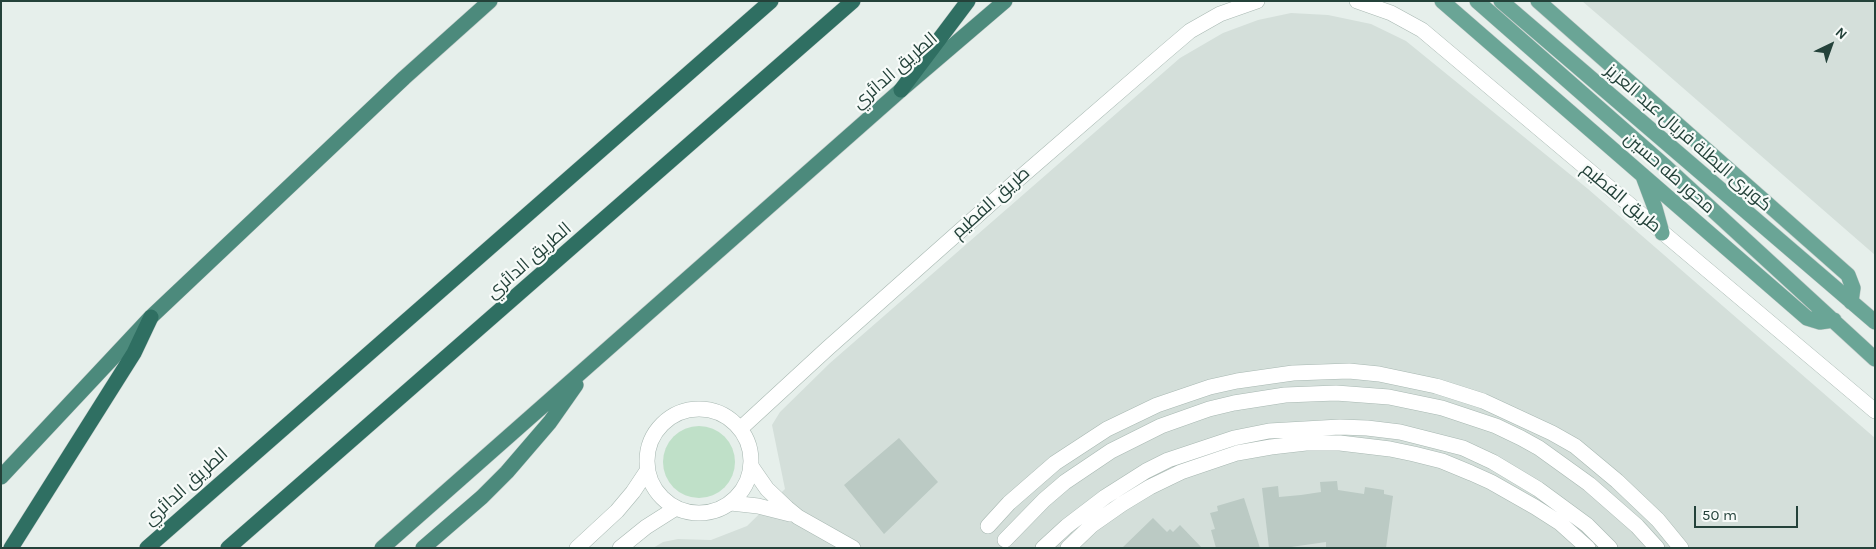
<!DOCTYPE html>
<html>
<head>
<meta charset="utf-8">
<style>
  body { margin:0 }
  #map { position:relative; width:1876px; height:549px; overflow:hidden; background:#e6efeb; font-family:Karla,sans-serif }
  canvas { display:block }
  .frame { position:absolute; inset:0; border:2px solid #24423a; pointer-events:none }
  .north { position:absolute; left:1806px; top:20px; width:50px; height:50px; -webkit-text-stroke:4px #f7fbf9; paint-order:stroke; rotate:42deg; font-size:14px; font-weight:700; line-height:20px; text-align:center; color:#24423a }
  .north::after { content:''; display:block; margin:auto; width:18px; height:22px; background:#24423a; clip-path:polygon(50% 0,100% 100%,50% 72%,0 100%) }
  .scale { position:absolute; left:1694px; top:506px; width:104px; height:22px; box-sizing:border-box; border:2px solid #24423a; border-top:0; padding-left:6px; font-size:15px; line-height:18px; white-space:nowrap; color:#24423a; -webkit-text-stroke:4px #f7fbf9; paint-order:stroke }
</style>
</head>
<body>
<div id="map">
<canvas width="1876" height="549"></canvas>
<div class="frame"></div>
<div class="north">N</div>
<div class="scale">50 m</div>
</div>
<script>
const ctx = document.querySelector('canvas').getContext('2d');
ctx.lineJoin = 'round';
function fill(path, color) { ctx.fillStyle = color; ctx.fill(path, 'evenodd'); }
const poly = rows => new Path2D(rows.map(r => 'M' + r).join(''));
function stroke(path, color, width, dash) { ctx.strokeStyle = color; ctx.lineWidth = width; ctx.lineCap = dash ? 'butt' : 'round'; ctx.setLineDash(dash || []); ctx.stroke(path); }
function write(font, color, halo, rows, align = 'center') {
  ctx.font = font + ' Karla,Cairo,sans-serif'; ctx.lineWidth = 4.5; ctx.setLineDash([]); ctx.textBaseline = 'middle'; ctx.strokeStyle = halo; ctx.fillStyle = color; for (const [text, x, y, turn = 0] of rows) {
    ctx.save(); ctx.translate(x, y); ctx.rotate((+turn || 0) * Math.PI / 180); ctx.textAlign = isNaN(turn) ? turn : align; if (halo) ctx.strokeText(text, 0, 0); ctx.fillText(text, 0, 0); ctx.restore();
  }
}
fill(poly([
  [1582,1,1875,1,1875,255,1652,61],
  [1291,13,1328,15,1371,24,1406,41,1588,189,1875,438,1875,548,653,548,663,542,678,539,711,540,747,526,785,489,772,425,780,412,830,363,1180,58,1223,33,1258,20]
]), '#d4dfda');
fill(poly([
  '663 462a36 36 0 1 1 72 0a36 36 0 1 1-72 0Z'
]), '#bfe0c8');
fill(poly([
  [899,438,938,482,884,534,844,485],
  [1337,481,1338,490,1364,494,1365,487,1384,490,1384,494,1393,496,1386,548,1326,548,1326,542,1284,548,1269,548,1262,488,1278,486,1279,497,1301,495,1321,492,1320,482],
  [1244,498,1260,548,1216,548,1211,530,1215,529,1210,513,1218,511,1217,506],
  [1153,518,1167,532,1170,529,1173,532,1180,525,1202,548,1122,548]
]), '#bbcac4');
const minor = poly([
  [751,466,767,489,787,508,798,517,853,548],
  [731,503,758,506,790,514],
  [988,526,1009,503,1055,463,1107,429,1157,405,1210,387,1237,381,1293,373,1349,371,1379,374,1436,386,1483,401,1552,433,1575,446,1617,481,1658,520,1681,548],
  [1005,540,1044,500,1065,482,1111,451,1161,426,1209,409,1234,403,1285,395,1336,393,1389,397,1442,408,1496,426,1521,438,1539,448,1589,484,1637,526,1657,548],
  [1043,548,1067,526,1105,497,1146,471,1168,460,1234,438,1269,431,1340,427,1367,428,1400,432,1463,448,1493,462,1538,489,1587,525,1610,548],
  [1068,548,1092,525,1122,504,1150,487,1181,472,1237,453,1271,447,1306,443,1340,443,1390,449,1414,454,1442,461,1471,473,1491,482,1535,507,1560,523,1588,548]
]);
const tertiary = poly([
  [1357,1,1391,13,1422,30,1875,411],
  '647 461a52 52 0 1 1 104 0a52 52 0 1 1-104 0Z',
  [740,429,828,348,1014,183,1163,54,1190,31,1220,14,1257,1],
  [577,548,617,511,633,492,647,471],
  [620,548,646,527,676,508]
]);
const primary = poly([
  [1442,1,1807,318,1820,322,1834,320],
  [1477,1,1666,167,1875,359],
  [1501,1,1875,322],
  [1538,1,1848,275,1853,288,1851,302],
  [1643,176,1655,208,1662,233]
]);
const trunk = poly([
  [1,477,151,317,404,78,490,1],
  [382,548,901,90,1005,1],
  [423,548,482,497,507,472,550,422,576,385]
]);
const motorway = poly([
  [901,90,968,1],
  [11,548,134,353,151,317],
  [147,548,771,1],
  [228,548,853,1]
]);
stroke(minor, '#a8b8b2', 16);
stroke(tertiary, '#a8b8b2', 16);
stroke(primary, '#c2cac8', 16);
stroke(trunk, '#c2cac8', 16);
stroke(motorway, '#c2cac8', 16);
stroke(minor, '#fff', 15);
stroke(tertiary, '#fff', 15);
stroke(primary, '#6aa596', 15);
stroke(trunk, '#4c8a7c', 15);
stroke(motorway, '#2f6f62', 15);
write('18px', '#24423a', '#f7fbf9', [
  ["الطريق الدائري",895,71,-41],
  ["كوبرى البطلة فريال عبد العزيز",1688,138,41],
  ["محور طه حسين",1669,173,41],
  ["طريق الفطيم",1621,198,40],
  ["طريق الفطيم",991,203,-42],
  ["الطريق الدائري",529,261,-41],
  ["الطريق الدائري",186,487,-42]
]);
</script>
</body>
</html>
